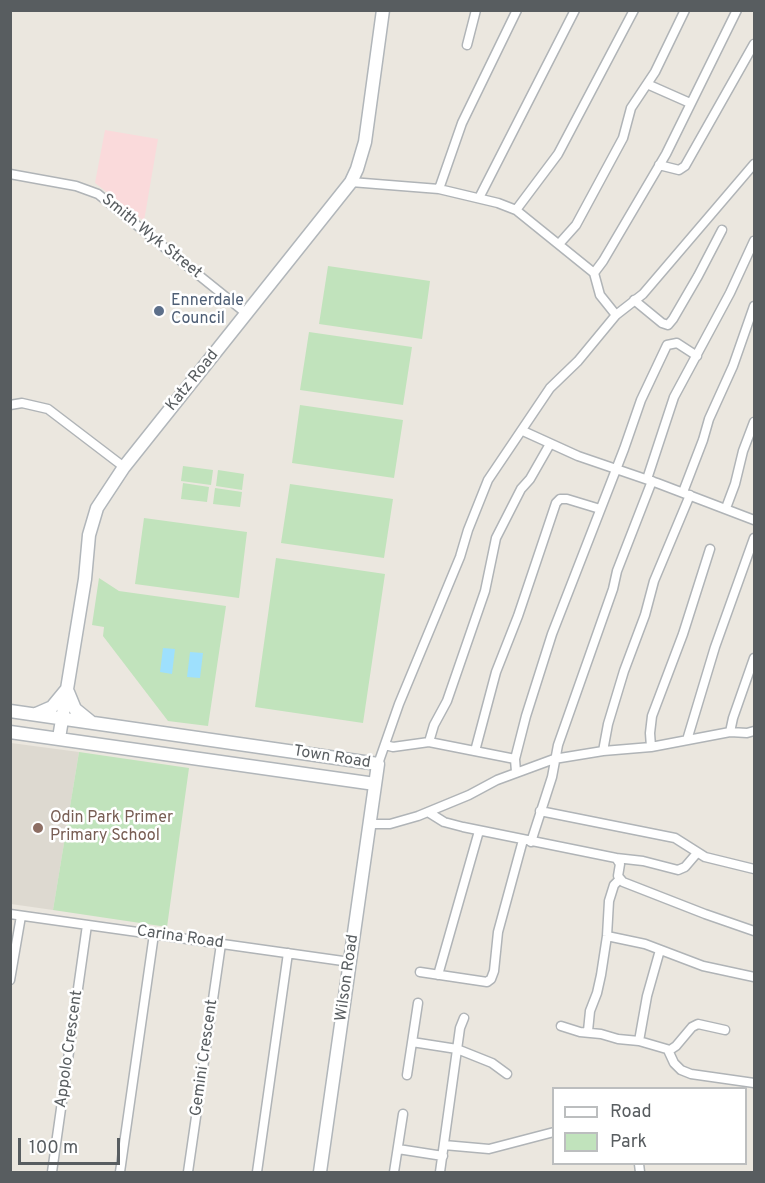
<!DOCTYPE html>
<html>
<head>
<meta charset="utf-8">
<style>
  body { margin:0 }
  #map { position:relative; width:765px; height:1183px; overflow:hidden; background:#ebe7df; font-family:Overpass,sans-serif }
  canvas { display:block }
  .frame { position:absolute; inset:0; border:12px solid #585d60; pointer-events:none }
  .legend { position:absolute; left:552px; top:1087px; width:195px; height:78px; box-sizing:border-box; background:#fff; border:2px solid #bcbebf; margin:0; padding:8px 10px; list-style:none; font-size:18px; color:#585d60 }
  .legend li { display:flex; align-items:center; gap:12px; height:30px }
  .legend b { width:30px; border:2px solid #bcbebf }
  .scale { position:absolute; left:18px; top:1138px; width:102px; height:27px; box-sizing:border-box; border:3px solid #585d60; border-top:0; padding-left:8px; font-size:18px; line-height:21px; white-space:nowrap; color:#585d60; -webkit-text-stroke:4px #fff; paint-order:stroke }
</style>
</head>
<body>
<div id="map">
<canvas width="765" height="1183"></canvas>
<div class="frame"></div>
<ul class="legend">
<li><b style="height:8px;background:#fff"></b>Road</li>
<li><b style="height:16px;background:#c1e3bc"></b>Park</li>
</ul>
<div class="scale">100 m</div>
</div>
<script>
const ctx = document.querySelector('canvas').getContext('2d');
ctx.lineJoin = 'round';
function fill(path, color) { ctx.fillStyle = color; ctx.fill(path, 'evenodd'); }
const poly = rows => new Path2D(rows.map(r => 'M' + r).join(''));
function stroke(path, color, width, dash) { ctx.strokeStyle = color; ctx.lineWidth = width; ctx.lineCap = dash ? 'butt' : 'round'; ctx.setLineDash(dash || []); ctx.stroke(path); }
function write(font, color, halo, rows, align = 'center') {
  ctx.font = font + ' Overpass,sans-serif'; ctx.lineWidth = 5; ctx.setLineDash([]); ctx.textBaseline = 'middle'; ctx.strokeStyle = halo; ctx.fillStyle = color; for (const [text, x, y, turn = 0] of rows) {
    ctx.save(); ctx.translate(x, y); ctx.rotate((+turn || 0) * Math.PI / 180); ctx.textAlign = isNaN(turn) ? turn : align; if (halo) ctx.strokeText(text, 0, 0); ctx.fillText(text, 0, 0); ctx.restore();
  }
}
fill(poly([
  [11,743,79,752,53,910,11,904]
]), '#ddd9d0');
fill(poly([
  [105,130,158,139,144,221,95,183]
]), '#fadadb');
fill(poly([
  [328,266,430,281,422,339,319,324],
  [309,332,412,347,403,405,300,390],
  [300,405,403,420,394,478,292,463],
  [183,466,213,470,211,485,181,481],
  [218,470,244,474,242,490,216,486],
  [183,483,209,487,207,502,181,499],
  [290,484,393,499,384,558,281,543],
  [215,488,242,492,240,507,213,504],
  [144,518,247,532,239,598,135,584],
  [276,558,385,574,363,723,255,707],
  [99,578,119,591,226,606,208,726,168,721,103,636,104,627,92,625],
  [79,752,189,768,167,927,53,910]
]), '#c1e3bc');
fill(poly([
  [163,648,175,649,172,674,160,672],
  [190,652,203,653,200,678,187,677]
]), '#9ee0fd');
const street = poly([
  [467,45,476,10],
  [647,84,690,103],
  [659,165,679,170,685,166,754,44],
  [10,174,76,186,98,194,247,314],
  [351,182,439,189,498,203,516,210,594,273,600,295,616,315],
  [439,189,462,123,517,10],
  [479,198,575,10],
  [516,210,558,154,634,10],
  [559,244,576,225,603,175,623,138,631,108,655,72,685,10],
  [594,273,603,261,666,154,737,10],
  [634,300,662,323,668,325,673,319,698,276,722,230],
  [10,405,22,403,48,409,124,467],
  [523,431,578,456,657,483,754,520],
  [647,479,674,397,730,293,754,241],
  [683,492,703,440,709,419,733,366,754,306],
  [726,508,735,484,743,451,754,422],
  [730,732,733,718,754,658],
  [687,740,715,647,754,538],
  [429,742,434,725,447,701,485,591,496,538,521,489,530,479,550,444],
  [385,745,393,747,429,742,515,759],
  [651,747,650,733,652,716,683,634,710,549],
  [475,751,496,672,518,616,556,503,560,499,567,499,600,509],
  [603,751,608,724,624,671,645,615,654,581,690,495],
  [378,764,399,704,460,557,468,530,488,480,550,388,578,361,616,315,643,294,754,164],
  [516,772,515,759,526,716,552,634,624,449,641,400,667,345,677,343,697,356],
  [540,811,675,838,705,857,754,869],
  [428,812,444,822,463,827,616,858,620,864,618,876,623,882,705,914,754,931],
  [369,824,390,824,418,816,469,795,497,780,554,759,603,751,651,747,730,732,747,733,754,731],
  [531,842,552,777,558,745,613,589,617,571,652,481],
  [616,858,643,861,678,870,685,867,697,853],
  [10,914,350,962],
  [607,936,645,944,703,966,754,977],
  [420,972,487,982,491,979,494,971,498,932,523,840],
  [438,975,479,831],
  [10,980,21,916],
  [561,1026,580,1032,601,1034,618,1039,639,1041,670,1050,676,1046,692,1027,698,1024,725,1030],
  [588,1031,590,1011,597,993,601,975,607,936,609,901,614,885,620,879],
  [639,1041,647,996,660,950],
  [412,1042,457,1049,492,1063,507,1074],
  [668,1050,674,1063,681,1070,691,1074,754,1083],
  [407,1075,418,1003],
  [444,1145,489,1149,554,1132],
  [398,1149,443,1156],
  [639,1164,640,1172],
  [52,1172,87,925],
  [120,1172,154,934],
  [188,1172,221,944],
  [257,1172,288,953],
  [394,1172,403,1114],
  [440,1172,460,1028,464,1018]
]);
const secondary = poly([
  [68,692,75,709,91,722],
  [10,711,378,764,320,1172],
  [36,714,52,707,66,690],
  [10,732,375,784],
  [59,738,85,579,89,535,97,508,124,467,351,182,357,169,365,142,383,10]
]);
stroke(street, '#b0b4b7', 11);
stroke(secondary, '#b1b6ba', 15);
stroke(street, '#fff', 8);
stroke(secondary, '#fff', 12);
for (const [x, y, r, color] of [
  [159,311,6,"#5c6f8a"],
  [38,828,6,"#8d6e63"]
]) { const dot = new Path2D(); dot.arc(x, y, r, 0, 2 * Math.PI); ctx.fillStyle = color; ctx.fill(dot); stroke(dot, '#fff', 2); }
write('16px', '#585d60', '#fff', [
  ["Smith Wyk Street",151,237,39],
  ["Katz Road",193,381,-51],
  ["Town Road",332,758,9],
  ["Carina Road",180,938,8],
  ["Wilson Road",348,978,-82],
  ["Appolo Crescent",70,1049,-82],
  ["Gemini Crescent",205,1058,-82]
]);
write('16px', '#4e5e75', '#fff', [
  ["Ennerdale",171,302],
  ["Council",171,320]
], 'left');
write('16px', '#785e54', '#fff', [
  ["Odin Park Primer",50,819],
  ["Primary School",50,837]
], 'left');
</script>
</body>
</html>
